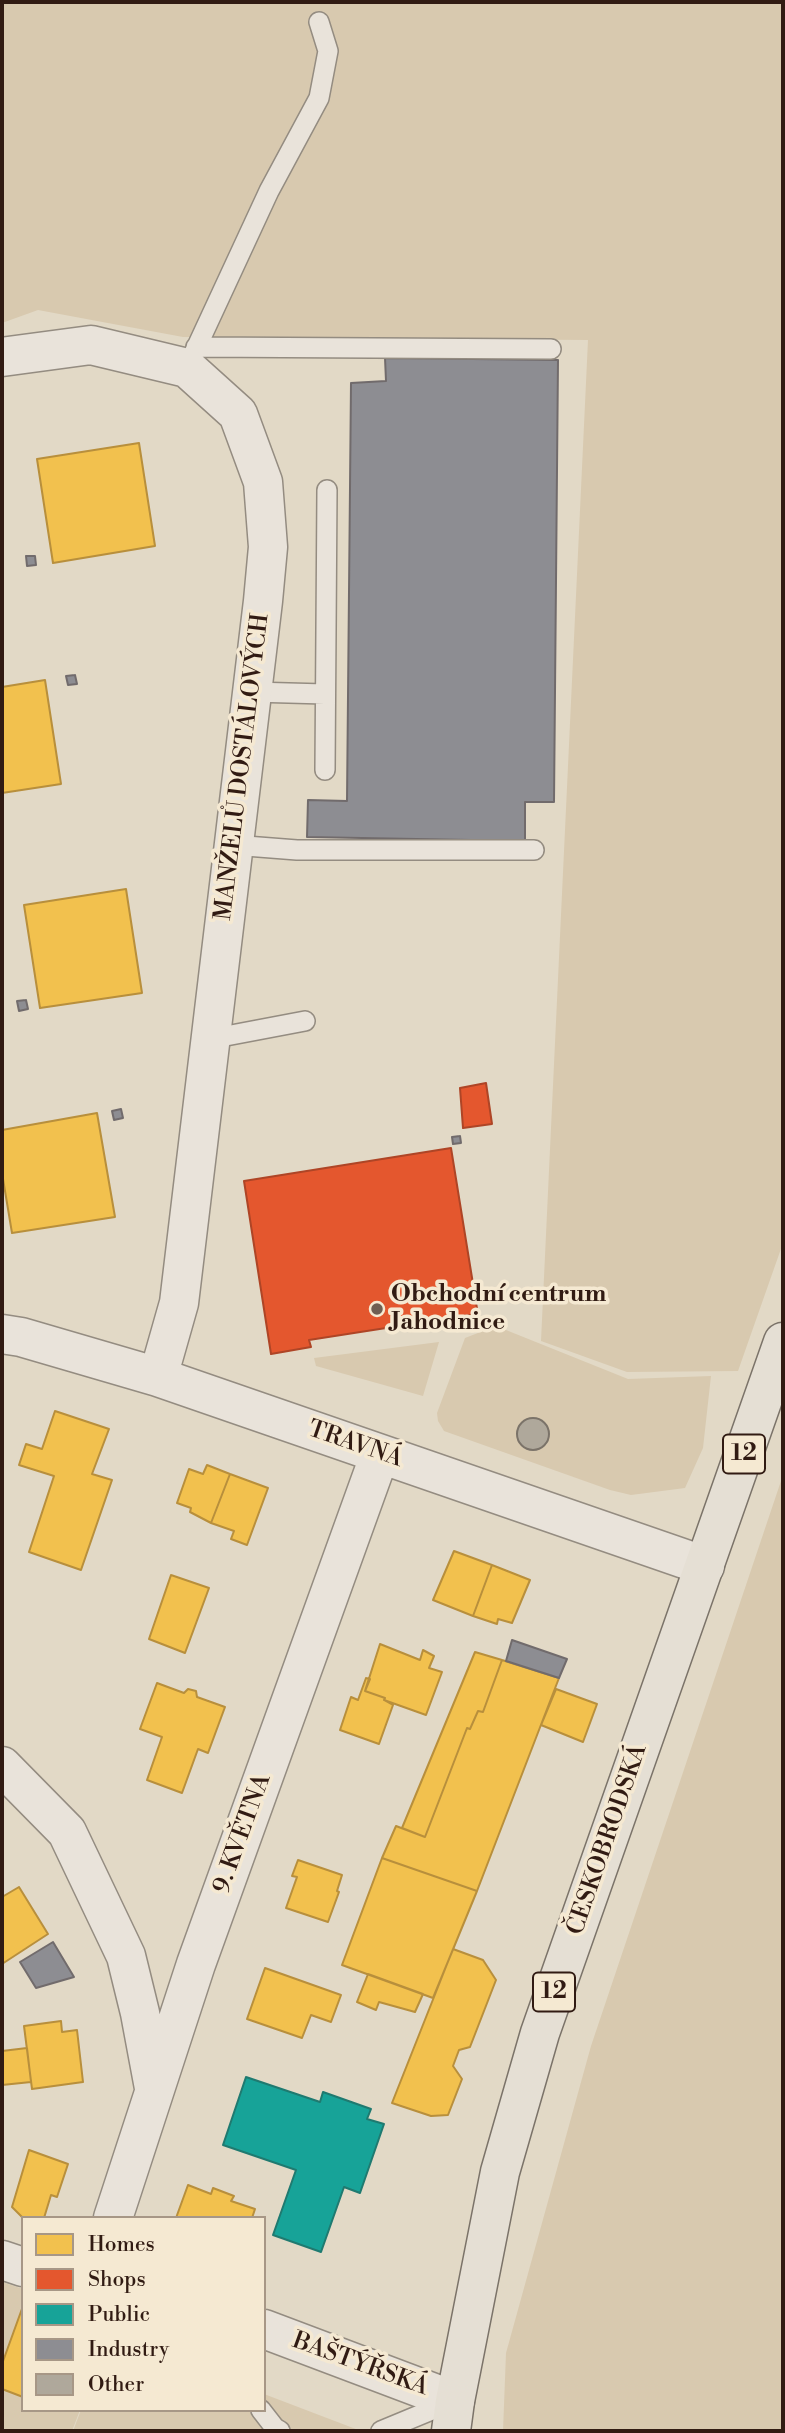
<!DOCTYPE html>
<html>
<head>
<meta charset="utf-8">
<style>
  body { margin:0 }
  #map { position:relative; width:785px; height:2433px; overflow:hidden; background:#e2d9c6; font-family:"Libre Bodoni",serif }
  canvas { display:block }
  .frame { position:absolute; inset:0; border:4px solid #311b13; pointer-events:none }
  .legend { position:absolute; left:21px; top:2216px; width:245px; height:196px; box-sizing:border-box; background:#f5e9d2; border:2px solid #a79786; margin:0; padding:9px 12px; list-style:none; font-size:21px; color:#311b13 }
  .legend li { display:flex; align-items:center; gap:14px; height:35px }
  .legend b { width:35px; border:2px solid #a79786 }
</style>
</head>
<body>
<div id="map">
<canvas width="785" height="2433"></canvas>
<div class="frame"></div>
<ul class="legend">
<li><b style="height:19px;background:#f2c14e"></b>Homes</li>
<li><b style="height:19px;background:#e4572e"></b>Shops</li>
<li><b style="height:19px;background:#17a398"></b>Public</li>
<li><b style="height:19px;background:#8d8d92"></b>Industry</li>
<li><b style="height:19px;background:#afa89b"></b>Other</li>
</ul>
</div>
<script>
const ctx = document.querySelector('canvas').getContext('2d');
ctx.lineJoin = 'round';
function fill(path, color) { ctx.fillStyle = color; ctx.fill(path, 'evenodd'); }
const poly = rows => new Path2D(rows.map(r => 'M' + r).join(''));
function stroke(path, color, width, dash) { ctx.strokeStyle = color; ctx.lineWidth = width; ctx.lineCap = dash ? 'butt' : 'round'; ctx.setLineDash(dash || []); ctx.stroke(path); }
function write(font, color, halo, rows, align = 'center') {
  ctx.font = font + ' "Libre Bodoni",serif'; ctx.lineWidth = 7; ctx.setLineDash([]); ctx.textBaseline = 'middle'; ctx.strokeStyle = halo; ctx.fillStyle = color; for (const [text, x, y, turn = 0] of rows) {
    ctx.save(); ctx.translate(x, y); ctx.rotate((+turn || 0) * Math.PI / 180); ctx.textAlign = isNaN(turn) ? turn : align; if (halo) ctx.strokeText(text, 0, 0); ctx.fillText(text, 0, 0); ctx.restore();
  }
}
fill(poly([
  [2,2,783,2,783,1243,738,1371,627,1372,541,1341,588,340,183,337,38,310,2,323],
  [496,1326,628,1379,711,1376,703,1448,685,1488,631,1495,610,1490,444,1431,438,1421,437,1413,465,1338],
  [531,1418,545,1423,550,1433,547,1444,538,1450,523,1447,517,1438,518,1427],
  [439,1342,423,1396,316,1366,314,1358],
  [783,1475,783,2431,503,2431,506,2353,591,2046],
  [2,2282,23,2289,23,2410,80,2410,72,2431,2,2431],
  [264,2394,361,2431,73,2431,81,2410,264,2410]
]), '#d8c9af');
const homes = poly([
  [139,443,155,546,53,563,37,459,139,443],
  [45,680,61,784,2,793,2,687,45,680],
  [126,889,142,993,40,1008,24,905,126,889],
  [97,1113,115,1217,12,1233,2,1173,2,1130,97,1113],
  [55,1411,109,1429,92,1474,112,1480,81,1570,29,1552,54,1476,19,1465,26,1444,42,1449,55,1411],
  [207,1465,230,1474,211,1523,190,1512,191,1508,177,1503,189,1469,203,1474,207,1465],
  [230,1474,268,1488,247,1545,231,1539,234,1531,211,1523,230,1474],
  [454,1551,492,1565,473,1616,433,1600,454,1551],
  [492,1565,530,1580,512,1623,498,1619,497,1624,473,1616,492,1565],
  [171,1575,209,1588,185,1653,149,1639,171,1575],
  [380,1644,420,1660,423,1650,434,1656,429,1668,442,1672,426,1715,384,1700,385,1698,365,1691,380,1644],
  [475,1652,502,1660,483,1712,478,1711,470,1729,467,1728,425,1837,402,1828,475,1652],
  [502,1660,559,1678,477,1891,382,1858,396,1826,425,1837,467,1728,470,1729,478,1711,483,1712,502,1660],
  [366,1678,370,1679,365,1691,385,1698,384,1700,393,1705,379,1744,340,1730,351,1697,358,1700,366,1678],
  [157,1683,184,1693,188,1689,196,1691,197,1697,225,1707,208,1753,198,1749,182,1793,147,1780,162,1737,140,1729,157,1683],
  [556,1689,597,1704,583,1742,541,1725,556,1689],
  [382,1858,477,1891,433,1998,342,1965,382,1858],
  [298,1860,342,1875,337,1891,339,1892,328,1922,286,1908,297,1877,292,1876,298,1860],
  [19,1887,48,1934,2,1964,2,1897,19,1887],
  [453,1949,483,1960,496,1980,470,2047,459,2050,453,2066,462,2079,448,2115,431,2116,392,2103,453,1949],
  [265,1968,341,1995,331,2022,311,2015,302,2038,247,2019,265,1968],
  [368,1974,423,1994,415,2012,379,2002,376,2010,357,2002,368,1974],
  [61,2021,62,2032,77,2030,83,2082,32,2089,24,2026,61,2021],
  [27,2048,31,2082,2,2085,2,2051,27,2048],
  [29,2150,68,2164,57,2197,51,2195,44,2218,23,2218,12,2207,29,2150],
  [188,2185,211,2194,213,2188,234,2196,231,2201,255,2209,252,2218,176,2218,188,2185],
  [23,2306,23,2397,2,2389,2,2364,23,2306]
]);
fill(homes, '#f2c14e');
stroke(homes, '#b88f3c', 2);
const shops = poly([
  [486,1083,492,1124,463,1128,460,1088,486,1083],
  [451,1148,479,1321,477,1321,476,1314,309,1340,311,1347,271,1354,244,1181,451,1148]
]);
fill(shops, '#e4572e');
stroke(shops, '#ae4526', 2);
const public = poly([
  [246,2077,320,2102,323,2092,371,2109,367,2119,384,2124,360,2193,344,2187,321,2252,273,2235,296,2170,223,2145,246,2077]
]);
fill(public, '#17a398');
stroke(public, '#1f7a70', 2);
const industry = poly([
  [385,358,558,360,554,802,525,802,525,841,307,837,308,800,347,801,351,383,386,381,385,358],
  [26,556,35,556,36,565,27,566,26,556],
  [75,675,77,684,68,685,66,676,75,675],
  [26,1000,28,1009,19,1011,17,1001,26,1000],
  [121,1109,123,1118,114,1120,112,1111,121,1109],
  [460,1136,461,1143,453,1144,452,1137,460,1136],
  [512,1640,567,1659,559,1678,506,1661,512,1640],
  [53,1942,74,1977,36,1988,20,1962,53,1942]
]);
fill(industry, '#8d8d92');
stroke(industry, '#716b6c', 2);
const building = poly([
  '517 1434a16 16 0 1 1 32 0a16 16 0 1 1-32 0Z'
]);
fill(building, '#afa89b');
stroke(building, '#7b7369', 2);
const service = poly([
  [196,347,551,349],
  [187,368,269,191,319,98,328,51,319,22],
  [252,692,325,694],
  [325,770,327,490],
  [233,845,297,850,534,850],
  [210,1039,305,1021],
  [261,2410,275,2428,280,2431],
  [381,2431,451,2402]
]);
const minor = poly([
  [2,357,91,345,187,368,238,414,263,482,268,547,263,601,179,1303,158,1377],
  [2,1334,21,1337,158,1377,705,1566],
  [2,1766,67,1832,126,1956,140,2013,154,2088],
  [113,2218,196,1964,380,1454],
  [2,2260,23,2267],
  [264,2329,455,2401]
]);
const primary = poly([
  [451,2431,455,2401,500,2172,540,2033,783,1342]
]);
stroke(service, '#948c81', 22);
stroke(minor, '#948c81', 41);
stroke(primary, '#7b7369', 41);
stroke(service, '#e9e3da', 19);
stroke(minor, '#e9e3da', 38);
stroke(primary, '#e5dfd4', 38);
for (const [x, y, r, color] of [
  [377,1309,7,"#6f5e52"]
]) { const dot = new Path2D(); dot.arc(x, y, r, 0, 2 * Math.PI); ctx.fillStyle = color; ctx.fill(dot); stroke(dot, '#f5e9d2', 2.5); }
for (const [x, y, w] of [
  [744,1454,42],
  [554,1992,42]
]) { const box = new Path2D(); box.roundRect(x - w / 2, y - 19.5, w, 39, 5); ctx.fillStyle = '#f5e9d2'; ctx.fill(box); stroke(box, '#311b13', 2); }
write('bold 23px', '#311b13', null, [
  ["12",744,1454],
  ["12",554,1992]
]);
write('24px', '#311b13', '#f5e9d2', [
  ["MANŽELŮ DOSTÁLOVÝCH",243,767,-83],
  ["TRAVNÁ",355,1445,19],
  ["9. KVĚTNA",243,1834,-70],
  ["ČESKOBRODSKÁ",608,1840,-71],
  ["BAŠTÝŘSKÁ",360,2365,20]
]);
write('bold 24px', '#311b13', '#f5e9d2', [
  ["Obchodní centrum",391,1295],
  ["Jahodnice",391,1323]
], 'left');
</script>
</body>
</html>
